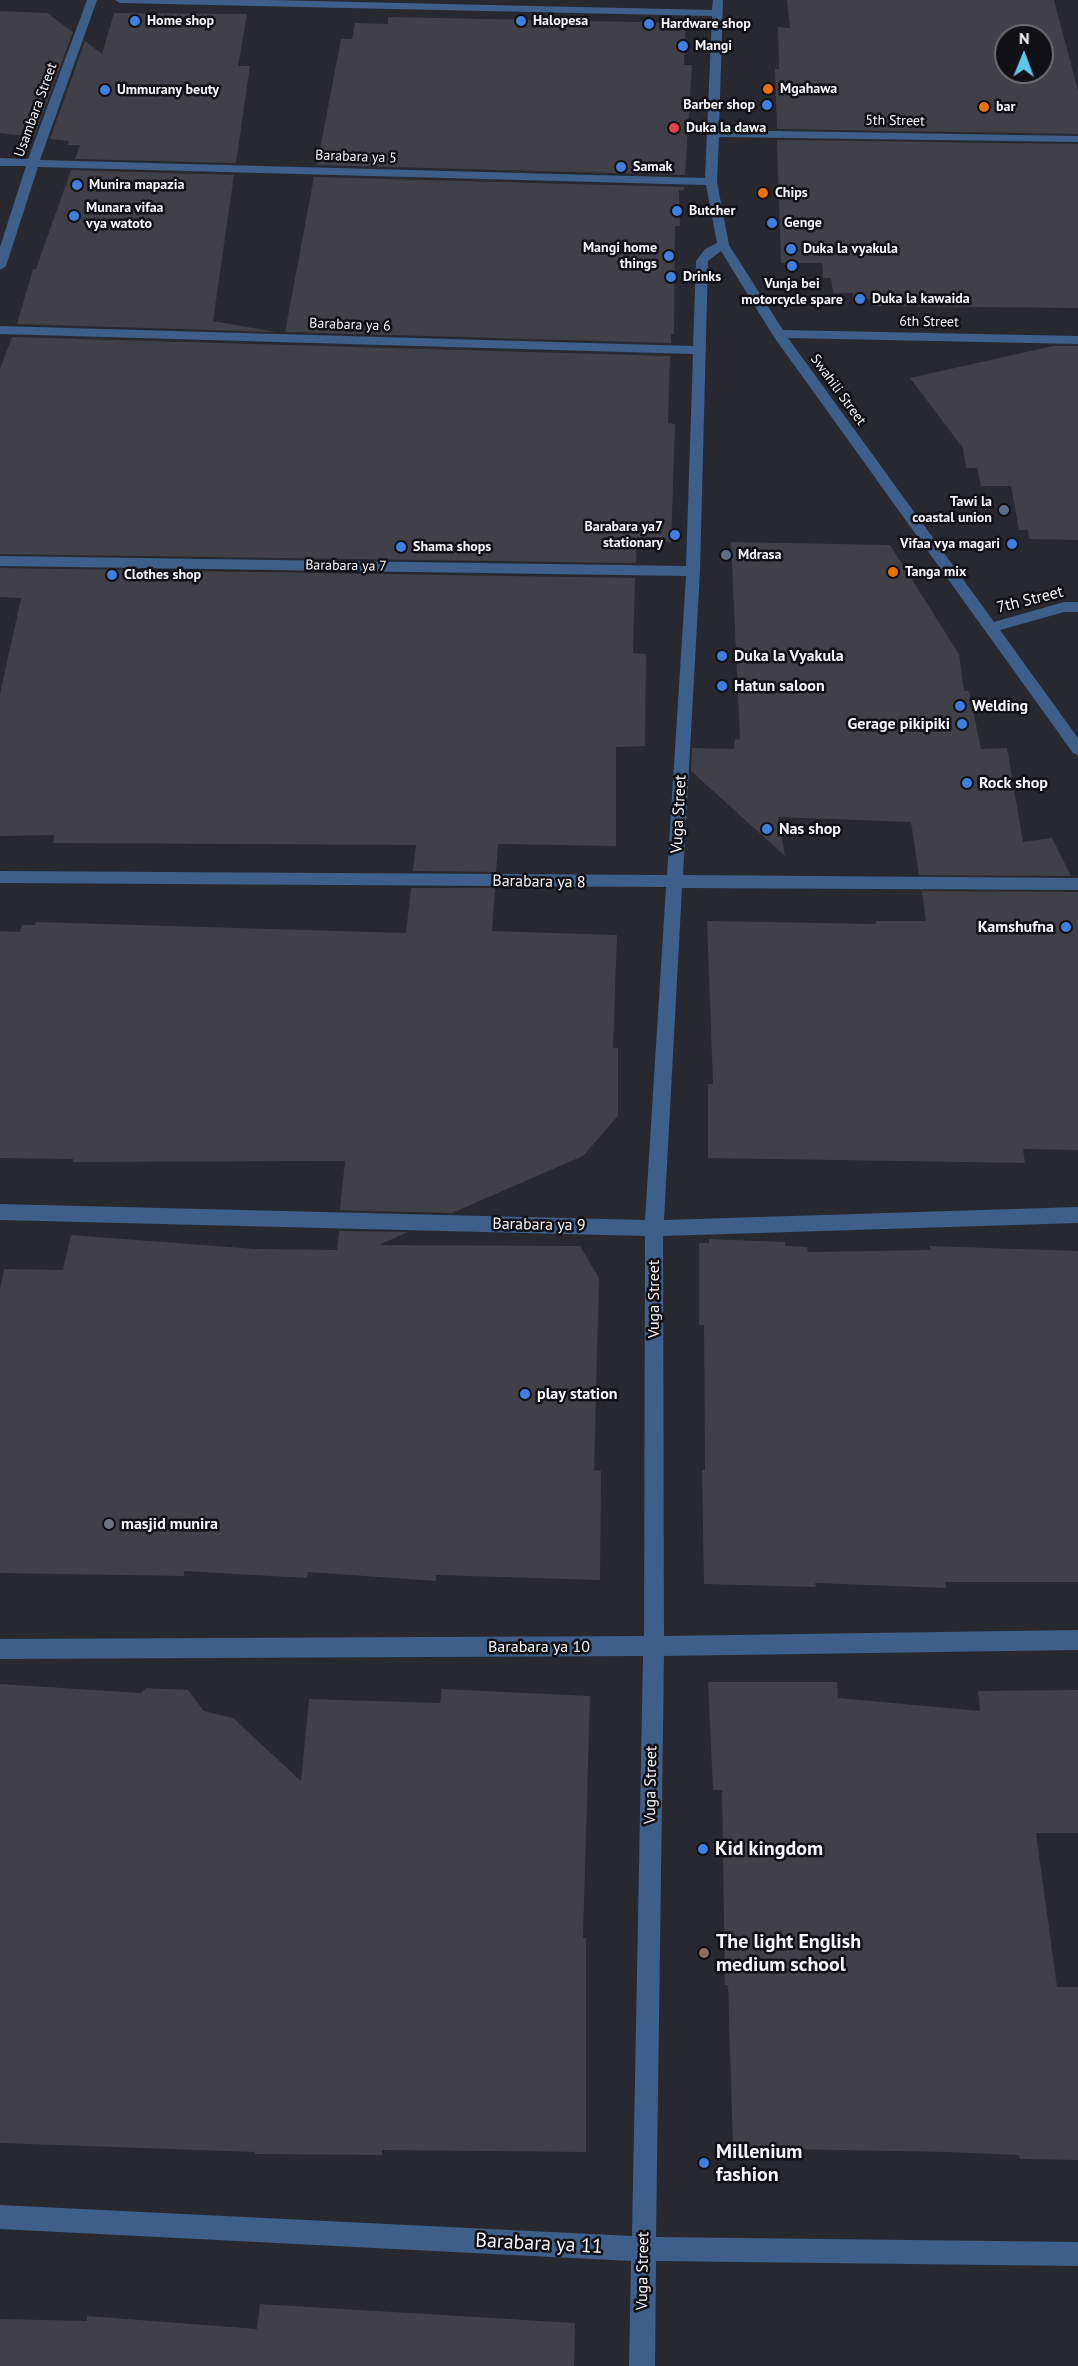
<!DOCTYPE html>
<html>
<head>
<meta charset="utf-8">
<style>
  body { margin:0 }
  #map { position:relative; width:1078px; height:2366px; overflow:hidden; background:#282831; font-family:"PT Sans",sans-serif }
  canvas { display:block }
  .north { position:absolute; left:994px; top:24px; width:60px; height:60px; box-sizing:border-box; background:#111115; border:2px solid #6c6c71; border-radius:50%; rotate:1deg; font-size:16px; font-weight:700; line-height:24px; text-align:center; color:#f4f4fa }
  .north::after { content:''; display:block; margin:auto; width:21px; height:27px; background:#5cc7e7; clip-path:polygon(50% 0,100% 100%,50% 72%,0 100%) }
</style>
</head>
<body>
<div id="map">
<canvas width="1078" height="2366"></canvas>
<div class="north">N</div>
</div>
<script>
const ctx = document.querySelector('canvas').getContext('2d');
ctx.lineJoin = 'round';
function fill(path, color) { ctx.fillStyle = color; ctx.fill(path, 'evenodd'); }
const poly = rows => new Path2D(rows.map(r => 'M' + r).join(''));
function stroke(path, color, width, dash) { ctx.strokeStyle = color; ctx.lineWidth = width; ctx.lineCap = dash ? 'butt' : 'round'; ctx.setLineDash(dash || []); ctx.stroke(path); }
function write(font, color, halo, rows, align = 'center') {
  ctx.font = font + ' "PT Sans",sans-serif'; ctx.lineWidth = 5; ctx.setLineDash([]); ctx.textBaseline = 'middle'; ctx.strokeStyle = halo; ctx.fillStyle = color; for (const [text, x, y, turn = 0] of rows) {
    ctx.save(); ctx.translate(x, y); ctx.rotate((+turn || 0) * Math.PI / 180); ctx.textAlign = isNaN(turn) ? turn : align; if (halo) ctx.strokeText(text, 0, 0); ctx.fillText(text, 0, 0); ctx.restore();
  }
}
fill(poly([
  [787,0,1054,0,1078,90,1078,134,777,129,775,69,779,69,778,27,790,28],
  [1006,36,1042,36,1042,72,1006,72],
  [0,11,47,13,73,32,34,137,0,133],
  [114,13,247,14,238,66,250,66,236,163,75,159,80,145,68,145,69,141,50,139,85,41,102,54],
  [388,17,686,23,684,65,692,65,685,175,317,165,341,39,352,39,355,23,388,24],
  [777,140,1078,144,1078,308,873,306,872,299,853,299,853,293,833,293,831,278,823,278,822,263,781,263],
  [71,170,234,175,213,321,276,332,17,324,33,269,36,269],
  [314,177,684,187,684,190,679,190,680,226,675,226,674,334,671,334,671,343,285,332],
  [12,337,670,356,668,423,675,424,671,542,637,542,636,563,0,554,0,369],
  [1053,346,1078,346,1078,540,1029,539,1028,530,1019,530,1011,486,981,486,977,468,966,468,963,448,910,378],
  [731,542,890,545,959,654,964,691,969,691,981,749,1007,748,1023,842,1052,838,1071,876,919,875,911,822,778,817,785,856,691,771,692,748,734,749,735,739,740,740],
  [0,568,635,578,633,653,646,654,645,746,616,747,616,846,498,844,496,872,413,871,416,845,53,843,54,835,0,836,0,694,21,598,0,597],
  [411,888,495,888,492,931,617,935,613,1048,618,1048,618,1116,583,1156,452,1213,340,1210,345,1161,73,1162,73,1159,0,1158,0,931,20,932,22,925,35,925,36,922,406,933],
  [922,891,1078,892,1078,1150,1023,1149,1025,1163,708,1158,708,1084,713,1084,707,921,876,924,876,921,926,921],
  [339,1231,408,1232,379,1245,580,1246,599,1278,594,1470,601,1471,600,1580,436,1575,436,1581,308,1572,307,1578,184,1571,184,1576,0,1573,0,1289,4,1269,63,1270,71,1235,255,1249,337,1250],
  [709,1239,785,1242,785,1246,807,1247,808,1252,931,1250,929,1246,1078,1251,1078,1582,945,1582,946,1588,815,1583,816,1587,704,1584,702,1470,705,1470,704,1325,699,1325,699,1243,709,1243],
  [708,1682,837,1682,838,1698,980,1711,978,1691,1078,1690,1078,1833,1036,1833,1057,1987,1078,1987,1078,2160,1020,2159,1019,2155,947,2152,733,2148,728,1985,725,1985,722,1790,713,1790],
  [0,1684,141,1693,146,1688,188,1690,204,1711,233,1718,301,1781,309,1699,440,1703,442,1689,590,1696,583,1938,586,1938,586,2152,382,2150,382,2155,255,2154,255,2152,0,2143],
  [260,2304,575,2323,574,2366,0,2366,0,2319,87,2321,87,2316,257,2329]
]), '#413f48');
fill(poly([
  [87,0,97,0,40,160,705,178,712,16,120,3,115,0,268,0,712,10,713,0,723,0,719,130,1078,136,1078,142,719,137,717,182,729,245,783,330,1078,336,1078,344,788,338,994,622,1064,602,1078,602,1078,612,1064,612,1000,630,1078,738,1078,755,1073,753,774,337,721,251,708,261,700,571,683,875,1078,878,1078,890,682,888,664,1220,1078,1207,1078,1223,663,1236,664,1636,1078,1630,1078,1650,664,1656,656,2237,1078,2242,1078,2266,656,2261,655,2366,629,2366,631,2261,0,2229,0,2205,632,2236,643,1656,0,1659,0,1639,644,1636,645,1236,0,1220,0,1204,645,1220,666,887,0,883,0,871,667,875,686,576,0,566,0,556,686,566,693,354,0,334,0,326,693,346,696,261,705,249,717,243,706,185,38,167,6,266,0,270,0,247,26,166,0,166,0,158,28,159,87,0]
]), '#3d5f89');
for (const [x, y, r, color] of [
  [135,21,6,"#3f7fe0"],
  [521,21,6,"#3f7fe0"],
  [649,24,6,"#3f7fe0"],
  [683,46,6,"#3f7fe0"],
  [768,89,6,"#e8710a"],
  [105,90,6,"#3f7fe0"],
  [767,105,6,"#3f7fe0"],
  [984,107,6,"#e8710a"],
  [674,128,6,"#e0444e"],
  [621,167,6,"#3f7fe0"],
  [77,185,6,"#3f7fe0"],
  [763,193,6,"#e8710a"],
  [677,211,6,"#3f7fe0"],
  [74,216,6,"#3f7fe0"],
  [772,223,6,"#3f7fe0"],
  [791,249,6,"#3f7fe0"],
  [669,256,6,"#3f7fe0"],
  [792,266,6,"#3f7fe0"],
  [671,277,6,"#3f7fe0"],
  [860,299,6,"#3f7fe0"],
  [1004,510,6,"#5c6f8a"],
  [675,535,6,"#3f7fe0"],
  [1012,544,6,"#3f7fe0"],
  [401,547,6,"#3f7fe0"],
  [726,555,6,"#5c6f8a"],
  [893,572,6,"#e8710a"],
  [112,575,6,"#3f7fe0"],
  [722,656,6,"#3f7fe0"],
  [722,686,6,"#3f7fe0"],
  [960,706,6,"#3f7fe0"],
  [962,724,6,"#3f7fe0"],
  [967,783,6,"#3f7fe0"],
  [767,829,6,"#3f7fe0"],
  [1066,927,6,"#3f7fe0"],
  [525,1394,6,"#3f7fe0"],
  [109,1524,6,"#6b7280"],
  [703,1849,6,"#3f7fe0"],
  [704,1953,6,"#8d6e63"],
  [704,2163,6,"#3f7fe0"]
]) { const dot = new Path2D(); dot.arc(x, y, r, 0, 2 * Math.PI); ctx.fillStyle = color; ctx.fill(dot); stroke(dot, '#111115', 2); }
write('bold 14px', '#f4f4fa', '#111115', [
  ["Home shop",147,21],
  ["Halopesa",533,21],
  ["Hardware shop",661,24],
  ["Mangi",695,46],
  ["Mgahawa",780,89],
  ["Ummurany beuty",117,90],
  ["Barber shop",755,105,"right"],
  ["bar",996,107],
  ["Duka la dawa",686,128],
  ["Samak",633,167],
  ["Munira mapazia",89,185],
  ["Chips",775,193],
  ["Munara vifaa",86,208],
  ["vya watoto",86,224],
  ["Butcher",689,211],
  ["Genge",784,223],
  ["Mangi home",657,248,"right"],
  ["things",657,264,"right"],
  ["Duka la vyakula",803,249],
  ["Drinks",683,277],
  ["Vunja bei",792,284,"center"],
  ["motorcycle spare",792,300,"center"],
  ["Duka la kawaida",872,299],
  ["Tawi la",992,502,"right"],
  ["coastal union",992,518,"right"],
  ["Barabara ya7",663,527,"right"],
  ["stationary",663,543,"right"],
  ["Vifaa vya magari",1000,544,"right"],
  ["Shama shops",413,547],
  ["Mdrasa",738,555],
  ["Tanga mix",905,572],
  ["Clothes shop",124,575]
], 'left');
write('14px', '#f4f4fa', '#111115', [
  ["Usambara Street",36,110,-70],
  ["5th Street",895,121,1],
  ["Barabara ya 5",356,157,2],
  ["6th Street",929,322,1],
  ["Barabara ya 6",350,325,2],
  ["Swahili Street",838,390,54],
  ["Barabara ya 7",346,566,1]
]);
write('16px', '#f4f4fa', '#111115', [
  ["7th Street",1030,600,-14],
  ["Vuga Street",679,814,-87],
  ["Barabara ya 8",539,882,1],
  ["Barabara ya 9",539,1225,1],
  ["Vuga Street",654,1299,-90],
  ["Barabara ya 10",539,1647],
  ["Vuga Street",651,1785,-89],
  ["Vuga Street",643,2271,-89]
]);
write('bold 16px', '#f4f4fa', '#111115', [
  ["Duka la Vyakula",734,656],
  ["Hatun saloon",734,686],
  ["Welding",972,706],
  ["Gerage pikipiki",950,724,"right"],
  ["Rock shop",979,783],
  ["Nas shop",779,829],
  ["Kamshufna",1054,927,"right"],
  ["play station",537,1394],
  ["masjid munira",121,1524]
], 'left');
write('bold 20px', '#f4f4fa', '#111115', [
  ["Kid kingdom",715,1849],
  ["The light English",716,1942],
  ["medium school",716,1965],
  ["Millenium",716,2152],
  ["fashion",716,2175]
], 'left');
write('20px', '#f4f4fa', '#111115', [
  ["Barabara ya 11",539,2244,3]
]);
</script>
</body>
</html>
